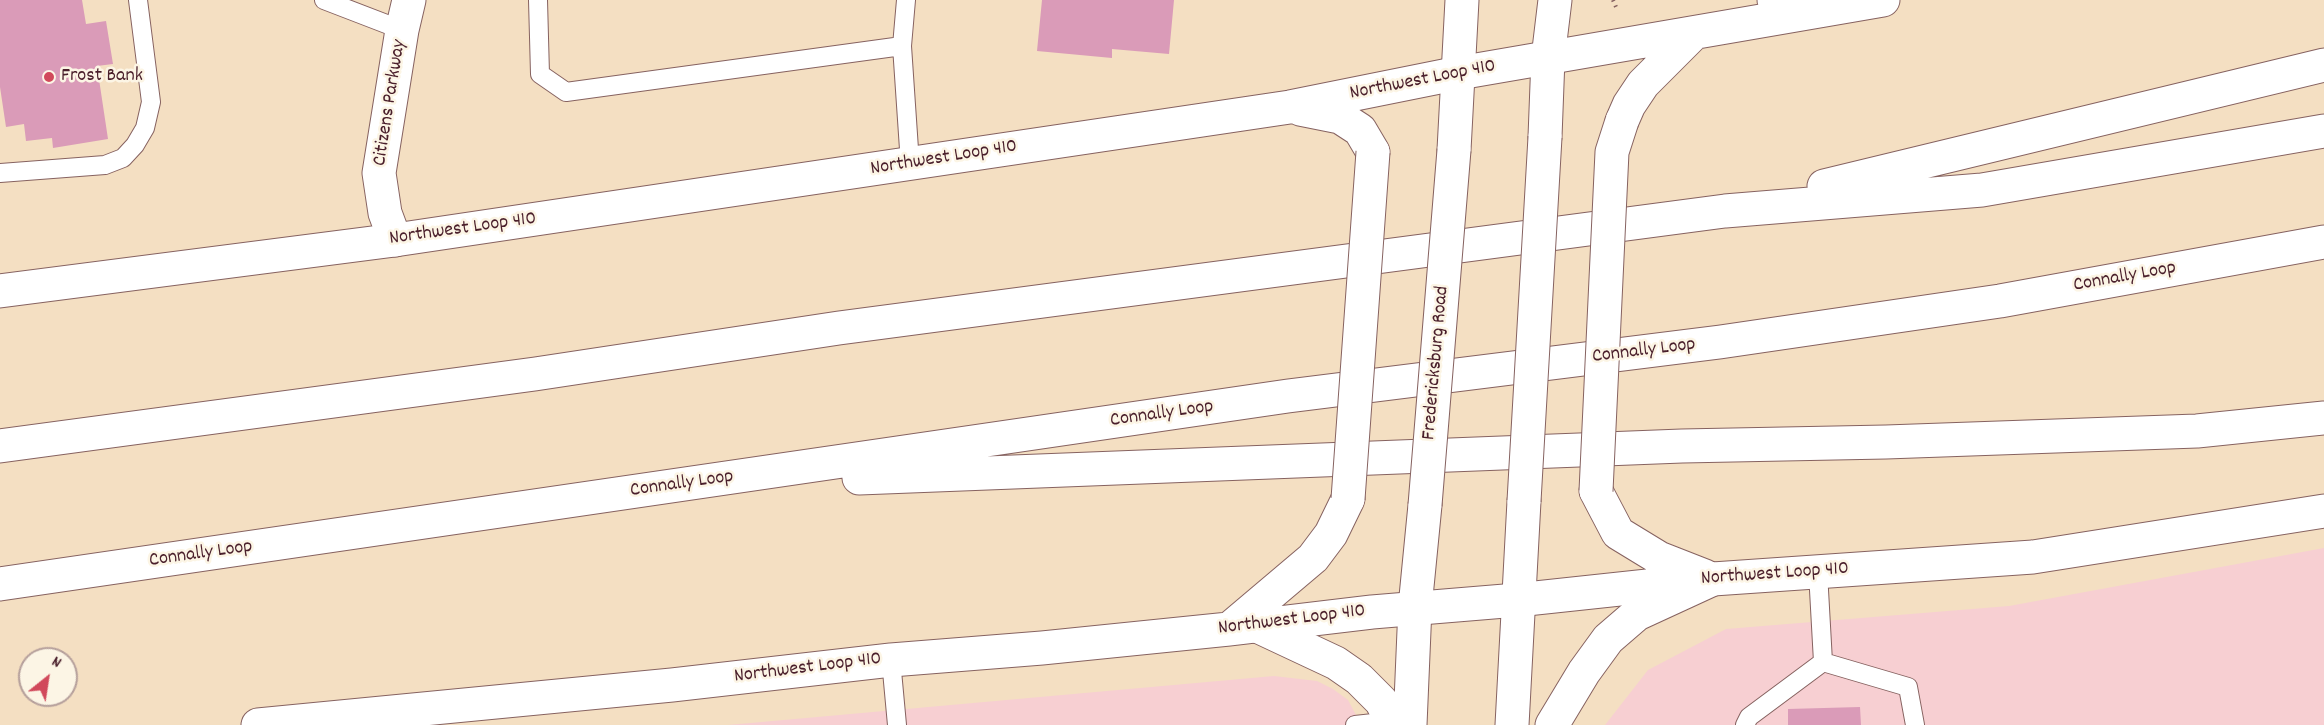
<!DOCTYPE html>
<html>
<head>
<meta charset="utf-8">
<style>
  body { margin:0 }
  #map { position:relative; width:2324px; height:725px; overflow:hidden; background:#f4dfc2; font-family:Dekko,sans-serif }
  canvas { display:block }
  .north { position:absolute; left:18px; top:647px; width:60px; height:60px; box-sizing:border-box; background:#fcf5e5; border:2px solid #b59f9b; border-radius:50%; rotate:30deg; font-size:16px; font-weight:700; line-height:24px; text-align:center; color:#4a1f2b }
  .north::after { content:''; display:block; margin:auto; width:21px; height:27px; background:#d1495b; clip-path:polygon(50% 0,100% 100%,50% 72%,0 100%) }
</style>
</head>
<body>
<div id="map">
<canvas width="2324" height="725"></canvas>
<div class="north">N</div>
</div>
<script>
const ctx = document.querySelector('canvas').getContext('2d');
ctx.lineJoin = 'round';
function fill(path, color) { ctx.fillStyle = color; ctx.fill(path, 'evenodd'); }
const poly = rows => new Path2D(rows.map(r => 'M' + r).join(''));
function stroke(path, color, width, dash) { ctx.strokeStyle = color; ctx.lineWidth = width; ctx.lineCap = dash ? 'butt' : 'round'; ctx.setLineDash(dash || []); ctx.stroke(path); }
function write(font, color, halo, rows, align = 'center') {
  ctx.font = font + ' Dekko,sans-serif'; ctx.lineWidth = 5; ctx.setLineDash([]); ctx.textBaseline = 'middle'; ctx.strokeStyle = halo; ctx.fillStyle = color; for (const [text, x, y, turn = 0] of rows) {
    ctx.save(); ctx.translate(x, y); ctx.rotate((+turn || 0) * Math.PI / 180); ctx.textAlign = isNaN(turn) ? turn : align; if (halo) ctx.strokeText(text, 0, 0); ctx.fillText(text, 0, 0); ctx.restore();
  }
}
fill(poly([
  [2324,548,2324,725,1605,725,1648,670,1726,629,2009,606],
  [1274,676,1317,681,1333,689,1348,700,1356,715,1356,725,728,725]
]), '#f7cfd2');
fill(poly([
  [0,0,82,0,86,24,106,21,113,64,97,66,108,139,53,148,52,138,26,141,24,124,6,127,0,87],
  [1042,0,1174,0,1169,54,1112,49,1112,58,1037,51],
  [1860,707,1861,725,1788,725,1788,709]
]), '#da9bb8');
const service = poly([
  [324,0,402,30],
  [538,0,540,74,566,92,902,46,906,0],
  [902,46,910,164],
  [0,173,105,165,123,158,135,145,145,128,151,102,138,0],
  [1818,572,1823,662,1908,687,1915,725],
  [891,660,897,725],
  [1355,725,1392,721],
  [1745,725,1749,717,1823,662]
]);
const minor = poly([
  [395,240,385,213,379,173,402,30,409,0]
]);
const secondary = poly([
  [1300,109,1340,117,1360,130,1373,152],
  [1622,121,1629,105,1643,84,1694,33],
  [0,291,395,240,1290,107,1459,73,1883,0],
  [1596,491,1618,533,1659,558,1705,576],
  [1229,629,1313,558,1331,534,1348,499],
  [258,725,672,685,891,660,1042,648,1229,629,1372,612,1517,600,1713,579,2033,557,2324,511]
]);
const primary = poly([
  [1774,0,1801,13],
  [1545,137,1548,58,1555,0],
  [1454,150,1462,0],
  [1255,625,1336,663,1359,679,1381,701,1394,725],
  [1410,725,1415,607,1425,505],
  [1512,725,1524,501],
  [1552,725,1584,672,1608,639,1637,614,1713,579]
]);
const motorway = poly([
  [1824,186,2324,65],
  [0,446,535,374,839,328,1725,211,1982,190,2324,131],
  [859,478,1682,446,1886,442,2197,431,2324,418],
  [0,584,1288,396,1720,342,2000,301,2324,242]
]);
stroke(service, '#866260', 20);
stroke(minor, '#866260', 35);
stroke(secondary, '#866260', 35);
stroke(primary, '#866260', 35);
stroke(motorway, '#866260', 35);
stroke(poly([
  [1613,0,1616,7]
]), '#866260', 4, [1.5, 4.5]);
stroke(service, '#fff', 18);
stroke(minor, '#fff', 33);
stroke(secondary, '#fff', 33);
stroke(primary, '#fff', 33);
stroke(motorway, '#fff', 33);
const secondaryBridge = poly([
  [1596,491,1612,152,1622,121],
  [1348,499,1373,152]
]);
const primaryBridge = poly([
  [1524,501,1545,137],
  [1425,505,1454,150]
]);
stroke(secondaryBridge, '#866260', 35, []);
stroke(primaryBridge, '#866260', 35, []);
stroke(secondaryBridge, '#fff', 33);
stroke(primaryBridge, '#fff', 33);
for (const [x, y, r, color] of [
  [49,77,6,"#d1495b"]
]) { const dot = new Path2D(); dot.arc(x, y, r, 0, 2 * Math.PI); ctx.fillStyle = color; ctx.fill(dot); stroke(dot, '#fcf5e5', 2); }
write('20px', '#4a1f2b', '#fcf5e5', [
  ["Frost Bank",61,77]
], 'left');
write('20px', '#4a1f2b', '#fcf5e5', [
  ["Northwest Loop 410",1423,81,-11],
  ["Citizens Parkway",391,103,-81],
  ["Northwest Loop 410",944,159,-9],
  ["Northwest Loop 410",463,230,-8],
  ["Connally Loop",2125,278,-10],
  ["Connally Loop",1644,352,-7],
  ["Fredericksburg Road",1437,363,-85],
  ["Connally Loop",1162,415,-8],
  ["Connally Loop",682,485,-8],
  ["Connally Loop",201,555,-8],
  ["Northwest Loop 410",1775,575,-4],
  ["Northwest Loop 410",1292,621,-7],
  ["Northwest Loop 410",808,669,-7]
]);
</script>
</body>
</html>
